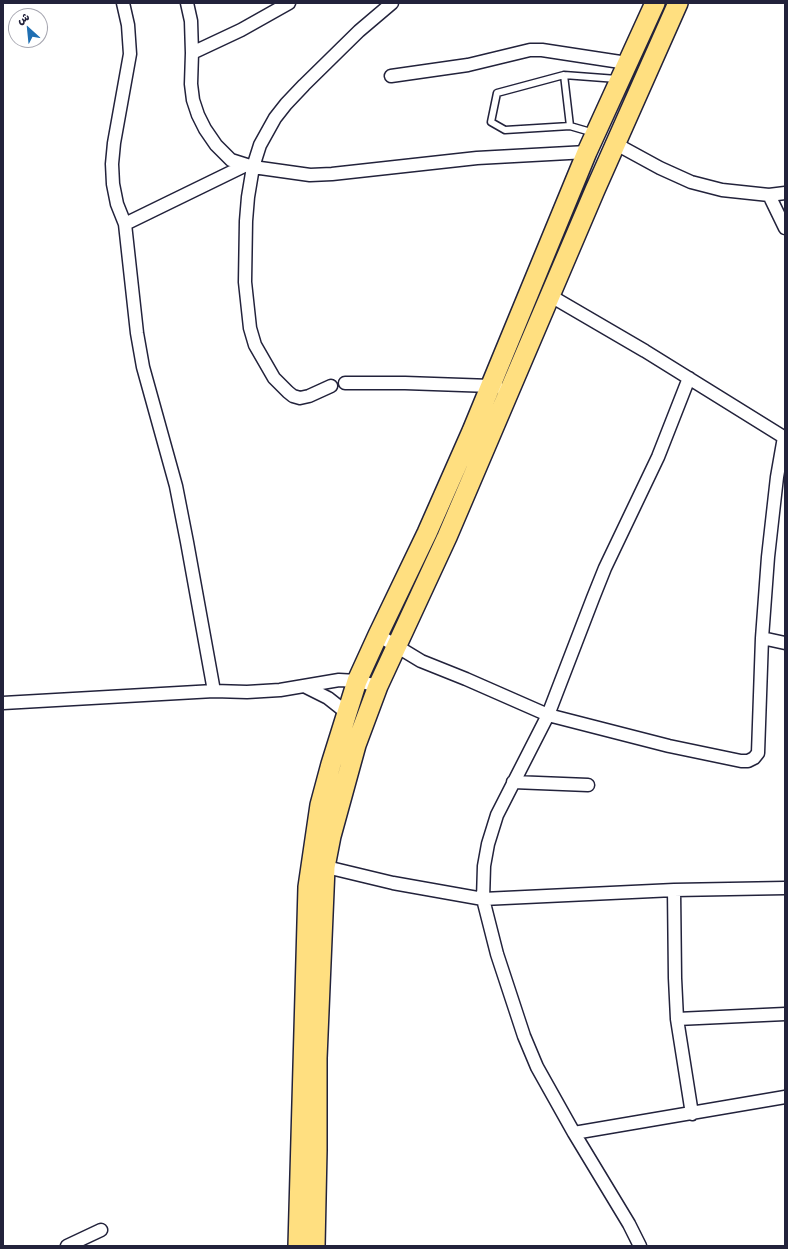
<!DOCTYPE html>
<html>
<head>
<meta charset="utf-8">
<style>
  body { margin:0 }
  #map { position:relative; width:788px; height:1249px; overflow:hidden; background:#fff; font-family:Caveat,"Playpen Sans Arabic",sans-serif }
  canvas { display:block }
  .frame { position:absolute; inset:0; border:4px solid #22223b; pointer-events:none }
  .north { position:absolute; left:8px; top:8px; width:40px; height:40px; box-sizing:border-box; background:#fff; border:1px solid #a7a7b1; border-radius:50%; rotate:333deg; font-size:11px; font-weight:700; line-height:16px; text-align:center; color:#22223b }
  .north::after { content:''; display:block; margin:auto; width:14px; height:18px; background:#1f6fb2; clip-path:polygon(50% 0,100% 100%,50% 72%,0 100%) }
</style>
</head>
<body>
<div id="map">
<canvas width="788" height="1249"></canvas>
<div class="frame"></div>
<div class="north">ش</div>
</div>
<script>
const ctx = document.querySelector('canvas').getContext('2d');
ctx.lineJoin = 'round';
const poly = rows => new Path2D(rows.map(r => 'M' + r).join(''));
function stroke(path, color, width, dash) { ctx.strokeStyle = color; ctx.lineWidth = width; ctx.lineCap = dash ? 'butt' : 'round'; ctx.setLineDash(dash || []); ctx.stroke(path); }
const lane = poly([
  [564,75,570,126],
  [594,133,570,126,505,130,491,122,497,93,564,75,617,79]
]);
const street = poly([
  [123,3,128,25,130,54,114,143,112,164,113,184,117,204,125,224],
  [187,3,191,21,192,53,191,84,193,100,198,115,205,129,216,145,231,160,253,167,310,175,332,174,477,158,587,152],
  [192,53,241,30,289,3],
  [391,76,468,65,530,50,542,50,627,63],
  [616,144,660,168,691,182,722,190,769,195,785,193],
  [769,195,785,228],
  [549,295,645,351,785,438],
  [345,383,405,383,491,386,497,387],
  [331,386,309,396,300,398,293,396,288,392,274,378,255,345,250,328,245,282,246,221,248,197,253,167,260,145,275,118,286,104,304,85,359,31,392,3],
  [378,635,421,661,466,679,548,715,669,746,741,761,748,761,754,758,758,753,762,638,768,557,777,477,784,437],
  [762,638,785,643],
  [304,686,328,698,347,713],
  [214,691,187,542,176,486,143,367,137,333,125,224,246,165],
  [3,703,214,691,247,692,280,690,339,680,357,681,378,686],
  [513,782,588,785],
  [318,865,393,883,483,899,674,890,785,888],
  [674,890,675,978,677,1019,785,1014],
  [677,1019,692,1114],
  [574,1133,785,1097],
  [67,1246,101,1230],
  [640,1246,629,1224,574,1133,537,1067,524,1036,497,954,483,899,484,866,488,844,497,815,548,715,593,598,605,568,658,457,689,378]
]);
const primary = poly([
  [298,1246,308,887,320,805,331,764,357,681,378,635,427,533,472,431,587,152,655,3],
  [315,1246,317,1150,317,1058,325,867,331,836,356,745,378,686,447,537,595,190,678,3]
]);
stroke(lane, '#22223b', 9);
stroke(street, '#22223b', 15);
stroke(primary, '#22223b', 22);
stroke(lane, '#fff', 6);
stroke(street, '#fff', 12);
stroke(primary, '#ffdf80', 19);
</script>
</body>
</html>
